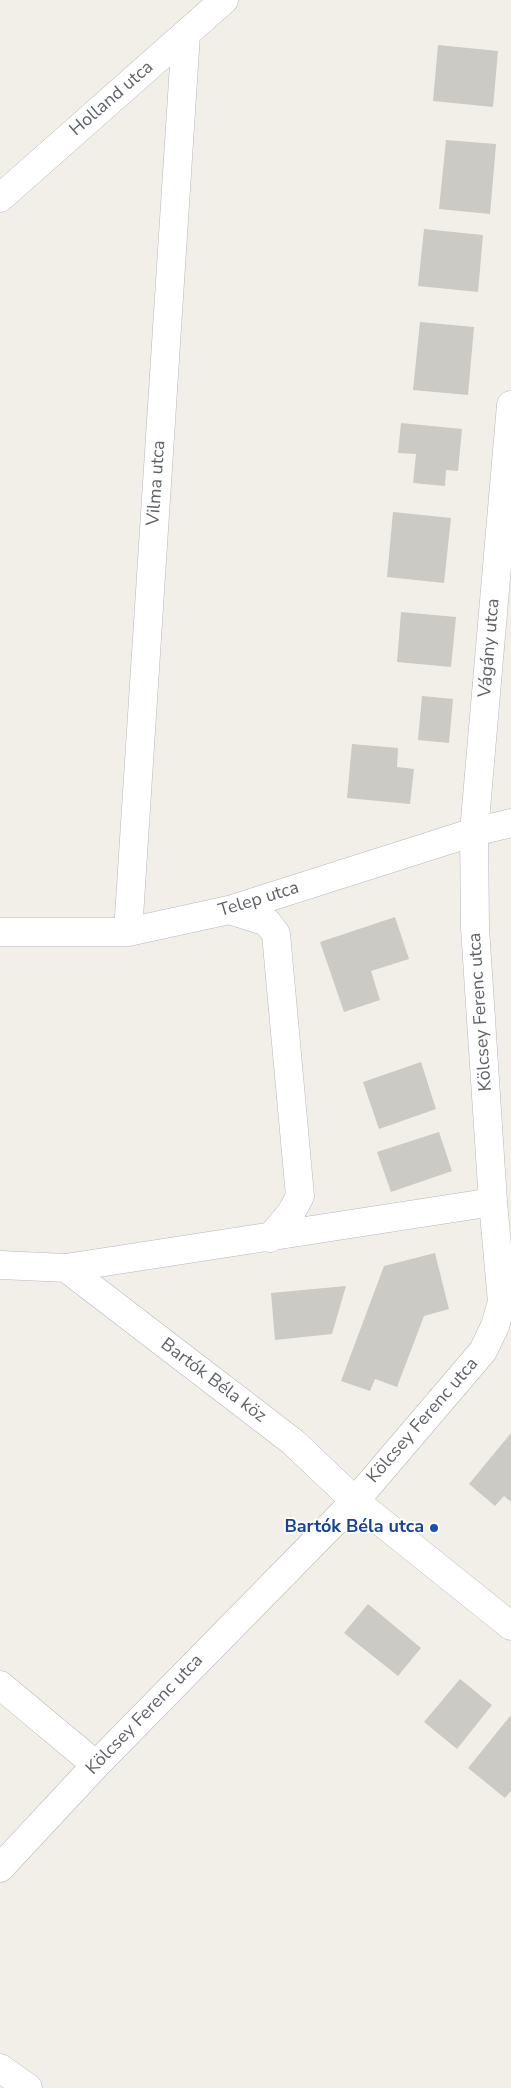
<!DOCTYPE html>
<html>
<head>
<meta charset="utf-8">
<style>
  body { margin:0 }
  canvas { display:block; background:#f1efe8 }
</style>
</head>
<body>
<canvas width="511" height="2088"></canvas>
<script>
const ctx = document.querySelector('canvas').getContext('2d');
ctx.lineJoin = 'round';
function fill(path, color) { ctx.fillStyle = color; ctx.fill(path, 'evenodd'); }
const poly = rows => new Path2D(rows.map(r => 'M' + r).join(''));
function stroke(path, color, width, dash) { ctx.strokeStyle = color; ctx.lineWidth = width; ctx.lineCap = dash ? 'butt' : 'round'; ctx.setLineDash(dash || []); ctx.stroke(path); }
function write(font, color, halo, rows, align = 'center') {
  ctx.font = font + ' "Nunito Sans",sans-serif'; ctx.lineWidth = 4; ctx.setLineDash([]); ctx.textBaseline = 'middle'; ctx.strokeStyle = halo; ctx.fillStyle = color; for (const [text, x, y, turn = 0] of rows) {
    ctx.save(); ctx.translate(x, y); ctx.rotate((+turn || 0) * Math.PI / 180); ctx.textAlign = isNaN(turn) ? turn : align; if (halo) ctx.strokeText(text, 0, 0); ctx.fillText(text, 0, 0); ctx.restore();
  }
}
fill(poly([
  [438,45,498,51,493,107,433,101],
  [446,140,496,144,490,214,439,209],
  [424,229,483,235,478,292,418,286],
  [420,322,474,327,468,395,413,390],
  [401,423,462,429,458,471,446,470,445,486,413,483,416,454,398,453],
  [393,512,451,518,444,583,387,577],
  [401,612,456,617,451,667,397,662],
  [422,696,453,699,449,743,418,740],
  [352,744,398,748,397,767,414,769,410,804,347,798],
  [395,917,409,959,371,971,380,1000,344,1012,320,942],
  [421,1062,436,1109,379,1129,363,1082],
  [439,1132,452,1171,391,1192,377,1152],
  [435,1253,449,1309,424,1316,397,1387,375,1379,370,1391,341,1381,384,1266],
  [346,1286,332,1334,275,1340,271,1293],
  [511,1433,511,1502,504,1496,495,1506,469,1484],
  [368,1604,421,1648,398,1676,344,1633],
  [460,1679,492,1705,457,1749,424,1722],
  [511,1715,511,1791,505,1798,468,1768]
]), '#cccac5');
const minor = poly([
  [0,198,224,0],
  [229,910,267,922,276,934,300,1196,291,1213,270,1238],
  [0,932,128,932,229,910,474,832,511,823],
  [128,932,186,34],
  [0,1265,66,1268,493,1202],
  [66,1268,293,1442,355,1501,511,1626],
  [0,1685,96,1765],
  [0,1868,96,1765,355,1501,483,1351,495,1326,502,1302,493,1202,475,928,474,832,511,405],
  [0,2068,28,2088]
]);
stroke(minor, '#b5b8bc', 29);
stroke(minor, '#fff', 28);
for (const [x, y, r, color] of [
  [434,1528,5,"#1a4fb4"]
]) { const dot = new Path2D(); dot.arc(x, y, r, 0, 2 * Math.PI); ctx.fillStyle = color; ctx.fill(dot); stroke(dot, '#fff', 2); }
write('18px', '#5f6368', '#fff', [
  ["Holland utca",112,99,-41],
  ["Vilma utca",157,483,-86],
  ["Vágány utca",490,648,-85],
  ["Telep utca",259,900,-17],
  ["Kölcsey Ferenc utca",481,1012,-94],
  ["Bartók Béla köz",213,1381,37],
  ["Kölcsey Ferenc utca",423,1421,-49],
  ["Kölcsey Ferenc utca",145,1715,-46]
]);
write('bold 18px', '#164399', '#fff', [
  ["Bartók Béla utca",424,1528]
], 'right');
</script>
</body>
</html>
